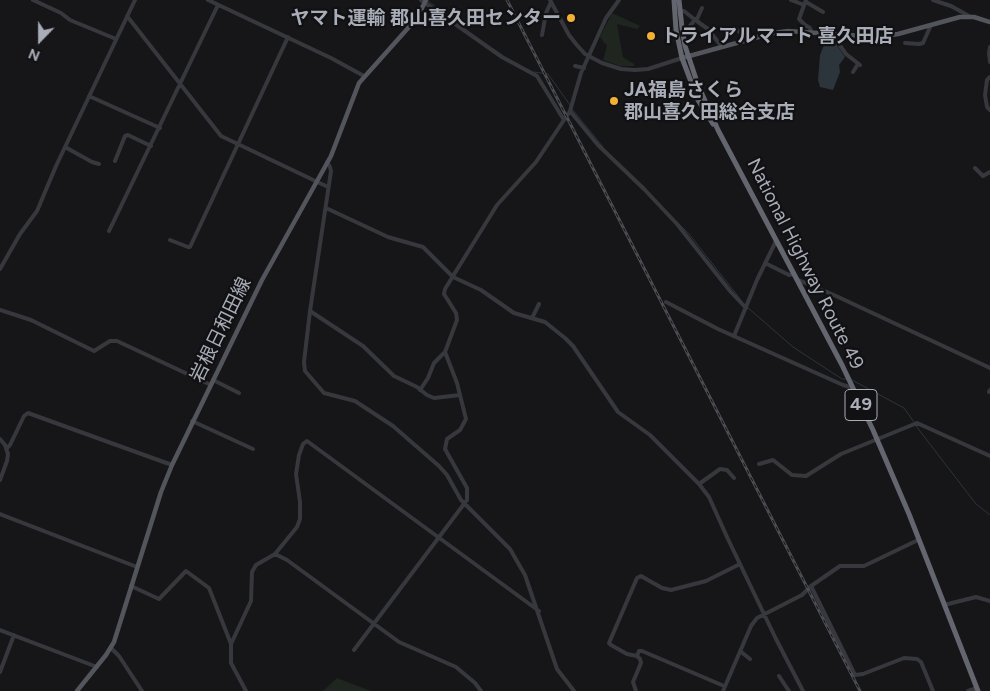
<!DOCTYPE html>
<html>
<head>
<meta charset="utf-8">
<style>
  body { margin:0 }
  #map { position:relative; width:990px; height:691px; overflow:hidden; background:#161618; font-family:Figtree,sans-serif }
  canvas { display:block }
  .north { position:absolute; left:15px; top:15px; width:50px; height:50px; -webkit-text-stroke:4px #111113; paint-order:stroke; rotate:202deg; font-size:14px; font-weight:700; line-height:20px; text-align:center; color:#a8adb8 }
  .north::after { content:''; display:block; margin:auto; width:18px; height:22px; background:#a8adb8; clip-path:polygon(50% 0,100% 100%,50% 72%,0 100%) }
</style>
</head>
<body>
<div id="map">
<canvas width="990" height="691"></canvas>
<div class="north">N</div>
</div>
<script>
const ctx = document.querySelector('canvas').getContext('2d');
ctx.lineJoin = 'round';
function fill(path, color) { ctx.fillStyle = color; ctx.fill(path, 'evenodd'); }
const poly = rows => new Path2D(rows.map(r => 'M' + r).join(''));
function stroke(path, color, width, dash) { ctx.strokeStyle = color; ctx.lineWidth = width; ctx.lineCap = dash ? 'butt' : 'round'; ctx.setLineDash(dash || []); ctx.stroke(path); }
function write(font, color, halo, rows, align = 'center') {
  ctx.font = font + ' Figtree,"Noto Sans JP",sans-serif'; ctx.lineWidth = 4.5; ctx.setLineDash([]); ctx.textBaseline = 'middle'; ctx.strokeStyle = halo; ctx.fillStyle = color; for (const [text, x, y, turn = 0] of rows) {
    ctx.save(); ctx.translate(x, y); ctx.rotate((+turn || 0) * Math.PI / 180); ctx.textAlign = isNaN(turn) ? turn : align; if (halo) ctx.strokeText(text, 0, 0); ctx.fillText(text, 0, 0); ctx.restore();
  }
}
fill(poly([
  [612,13,640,26,637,29,617,24,623,57,634,64,634,66,620,66,603,60,607,46,600,37],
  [337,678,371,691,323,691]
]), '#1e261f');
fill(poly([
  [826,40,834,41,845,57,839,65,840,72,833,90,820,87,818,80,820,55]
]), '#2c353c');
stroke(poly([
  [428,1,453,20],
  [534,72,548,74,570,105],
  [572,109,603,147],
  [672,217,689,234,741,300],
  [747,307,793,347,842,379,846,379],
  [852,380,904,408,914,422],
  [916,426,976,504,990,515]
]), '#2c353c', 1);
stroke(poly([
  [33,0,61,13,70,20,116,39],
  [208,0,331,58,364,76],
  [421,0,502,57,537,76,564,120],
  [550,0,569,35,576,44,585,54,602,63,621,69,635,70,648,69,682,58],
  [791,0,804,5],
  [806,0,799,19,805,25,810,28,811,31],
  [933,0,951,6,969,16],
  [806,2,823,12],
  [702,8,697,19,698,22,708,29,722,47],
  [680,11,684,11,694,19,697,19],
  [127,16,221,136,328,187],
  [735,28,749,40],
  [687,29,695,20],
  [831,33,846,54,860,65],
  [542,35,546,13,551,2],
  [905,43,919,44,923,43,931,25],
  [990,47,989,53,990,62],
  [575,66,584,68],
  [853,72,858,64],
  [990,77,987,80,985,95,987,107,990,110],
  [89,96,160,128],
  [570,111,598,145,644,189,677,224,730,291,746,308],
  [65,147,92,162,99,164],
  [115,161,125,136,128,135,151,146],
  [327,162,330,167,331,171,310,311,304,362,305,371,324,393,355,401,393,426,439,466,447,475,461,500,510,549,525,575,557,669,574,691],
  [975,168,983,176,990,172],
  [326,208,388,237,423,247,453,277,481,290,514,313,545,322,565,338,573,346,618,412,650,435,699,484,709,497,727,537,776,639,803,691],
  [109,231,218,5],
  [170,240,188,247,190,247,288,37],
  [765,263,789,275,794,274],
  [0,269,20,234,37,211,56,166,135,0],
  [796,279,834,295,990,368],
  [666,302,718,329,843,385,853,388],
  [0,310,31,320,94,351,110,341,117,341,211,385],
  [310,311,363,346,394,376,417,387,427,395,434,398,460,395],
  [532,318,539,304],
  [734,336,757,280,776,241],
  [213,380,239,393],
  [420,390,428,378,434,363,445,352],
  [989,392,990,390],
  [192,421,253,449],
  [0,439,5,445,8,454,7,461,0,480],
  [7,448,10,445,24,416,28,413,172,465],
  [759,464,773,460,792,475,806,476,841,454,917,423,990,456],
  [699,484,720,469,727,470,734,478],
  [0,514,137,567],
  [275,554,297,527,300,519,300,502,296,474,299,455,303,444,307,441,539,611],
  [131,586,159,599,186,571,209,588,231,644],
  [811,586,855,675,863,674,904,658,917,659,921,662,933,691],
  [944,605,976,597,990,601],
  [0,630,97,667],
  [111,648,119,656,142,691],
  [354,650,467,500,467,488,445,449,447,439,460,430,466,419,457,383,445,352,457,320,456,313,444,294,445,289,497,205,536,162,570,111,581,73,606,18,619,0],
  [740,651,750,659],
  [637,656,639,651,642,651,724,686],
  [0,672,14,635],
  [779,676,789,691],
  [246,691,231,663,231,644,251,601,252,572,256,565,275,554,287,560,399,642,456,667,475,683,481,691],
  [636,691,633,682,641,663,640,659,637,656,627,654,611,645,609,643,637,578,641,576,662,588,671,590,706,581,740,564],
  [723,691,751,626,757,618,802,595,811,586,840,566,864,566,918,540],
  [968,691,977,688]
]), '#37383d', 4);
stroke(poly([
  [682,58,773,33,788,31,878,37,898,34,960,17,974,17,990,22],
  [77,691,106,655,114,642,161,492,172,465,262,280,331,156,359,83,417,18,426,0]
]), '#53555c', 4.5);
stroke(poly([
  [674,0,676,30,682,58,698,100,713,124],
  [679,0,682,28,685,46,698,85,718,130,842,365,873,430,909,514,978,691]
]), '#63666e', 5);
const rail = poly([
  [507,0,860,691]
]);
stroke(rail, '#4a4c52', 3);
stroke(rail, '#111113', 1, [4]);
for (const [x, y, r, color] of [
  [571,18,5,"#f2b134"],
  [651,36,5,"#f2b134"],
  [614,101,5,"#f2b134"]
]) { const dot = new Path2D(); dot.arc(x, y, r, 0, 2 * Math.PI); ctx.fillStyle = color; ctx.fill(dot); stroke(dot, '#111113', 2); }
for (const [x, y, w] of [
  [861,405,32]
]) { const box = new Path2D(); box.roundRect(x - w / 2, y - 15.5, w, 31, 4); ctx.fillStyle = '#111113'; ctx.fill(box); stroke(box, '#a8adb8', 1); }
write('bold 18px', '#a8adb8', null, [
  ["49",861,405]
]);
write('bold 19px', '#a8adb8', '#111113', [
  ["ヤマト運輸 郡山喜久田センター",561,18,"right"],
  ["トライアルマート 喜久田店",661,36],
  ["JA福島さくら",624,90],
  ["郡山喜久田総合支店",624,112]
], 'left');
write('19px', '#a8adb8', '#111113', [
  ["National Highway Route 49",805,264,63],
  ["岩根日和田線",221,330,-64]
]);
</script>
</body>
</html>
